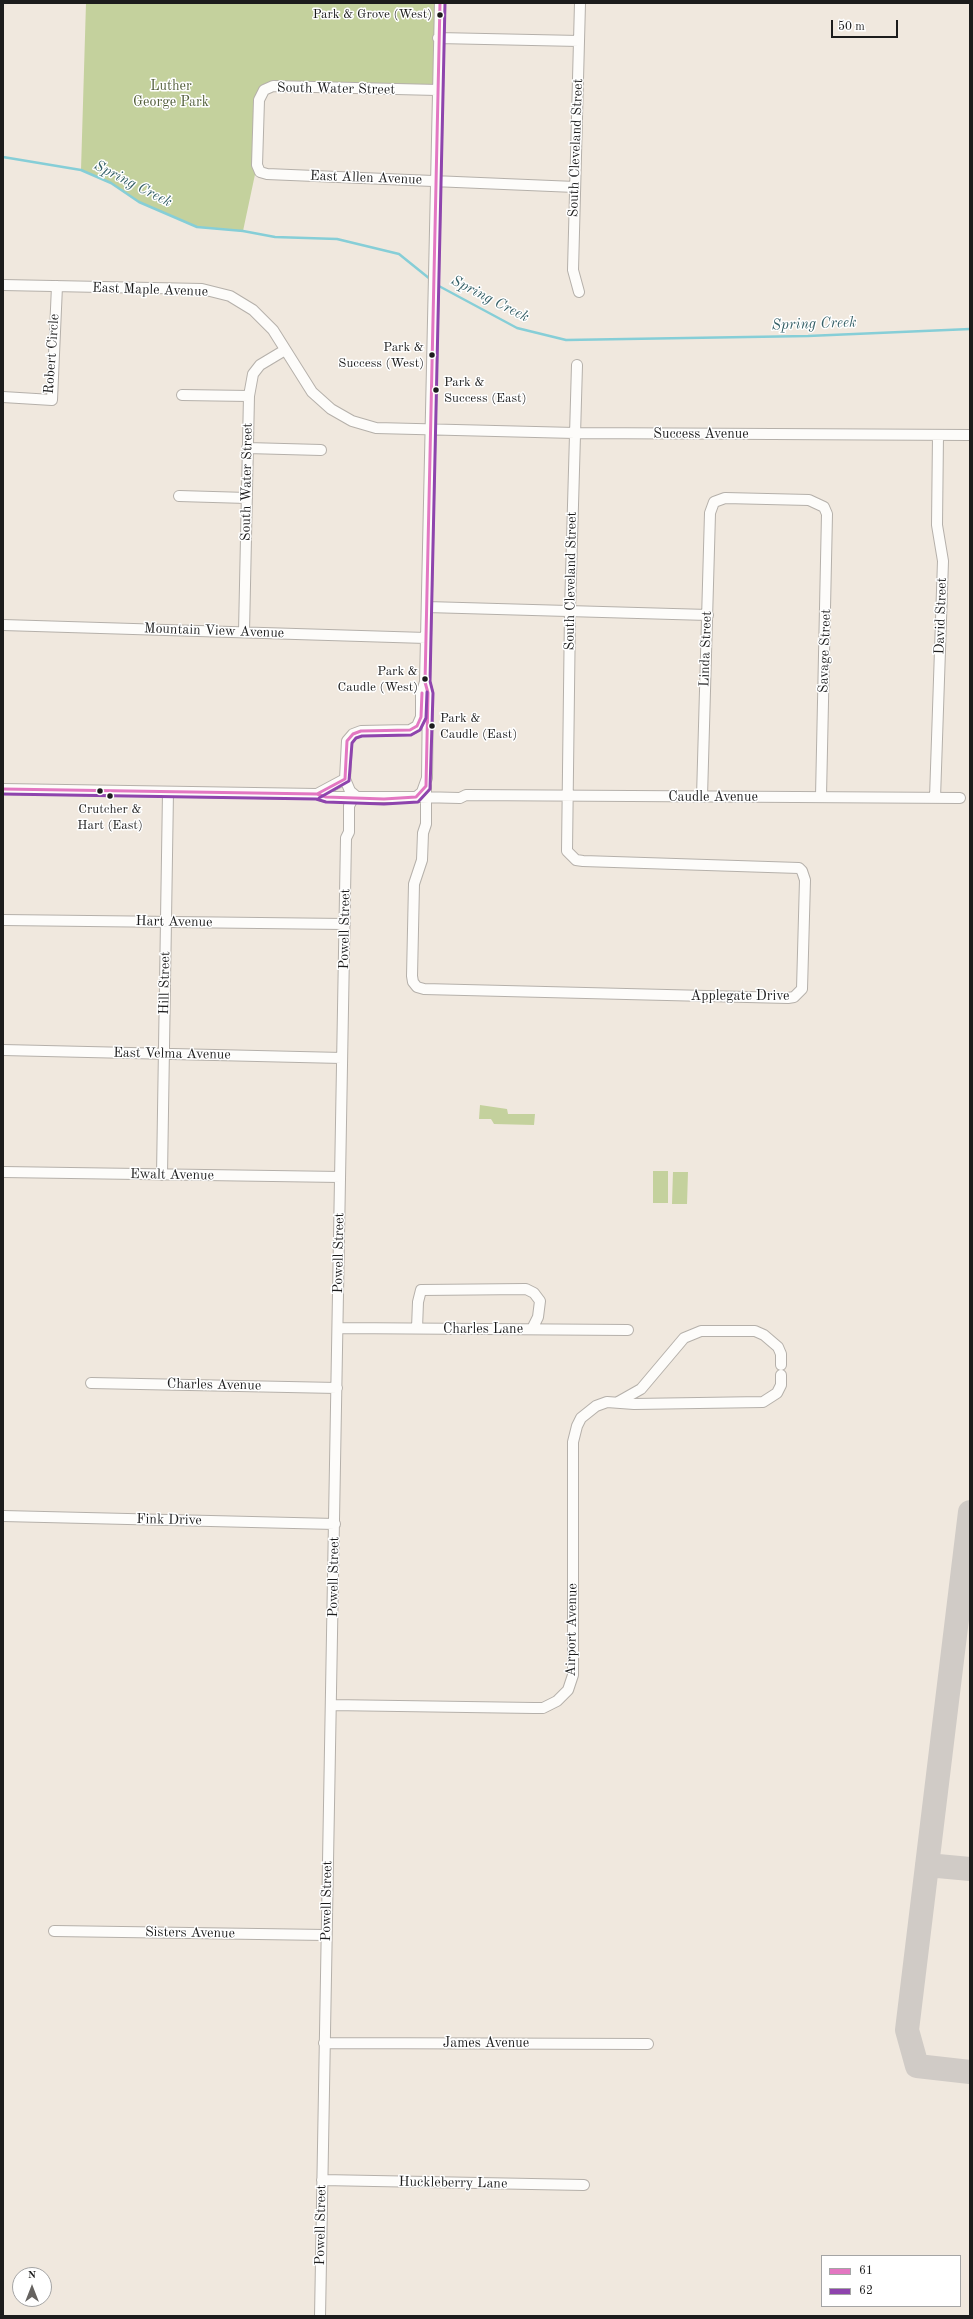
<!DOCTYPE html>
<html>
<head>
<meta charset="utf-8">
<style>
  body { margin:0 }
  #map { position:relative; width:973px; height:2319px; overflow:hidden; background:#f0e8de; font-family:"Old Standard TT",serif }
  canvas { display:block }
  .frame { position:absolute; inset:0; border:4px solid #1c1c1c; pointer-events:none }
  .legend { position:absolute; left:821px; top:2255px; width:140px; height:52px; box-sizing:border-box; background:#fff; border:1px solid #a4a4a4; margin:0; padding:5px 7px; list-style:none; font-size:12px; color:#1c1c1c }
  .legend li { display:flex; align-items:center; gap:8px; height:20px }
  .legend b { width:20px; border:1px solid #a4a4a4 }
  .north { position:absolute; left:12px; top:2267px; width:40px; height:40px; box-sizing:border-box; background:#fff; border:1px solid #a4a4a4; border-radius:50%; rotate:0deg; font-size:11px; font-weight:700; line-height:16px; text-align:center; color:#1c1c1c }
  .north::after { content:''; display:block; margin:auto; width:14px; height:18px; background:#666360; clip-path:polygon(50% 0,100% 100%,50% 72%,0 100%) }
  .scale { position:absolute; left:831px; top:20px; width:67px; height:18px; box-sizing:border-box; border:2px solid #1c1c1c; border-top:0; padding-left:5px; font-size:12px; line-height:14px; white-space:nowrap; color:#1c1c1c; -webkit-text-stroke:3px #fff; paint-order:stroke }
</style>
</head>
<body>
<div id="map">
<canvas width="973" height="2319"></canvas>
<div class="frame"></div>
<ul class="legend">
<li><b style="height:5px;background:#e377c2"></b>61</li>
<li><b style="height:5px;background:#8e44ad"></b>62</li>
</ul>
<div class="north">N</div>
<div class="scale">50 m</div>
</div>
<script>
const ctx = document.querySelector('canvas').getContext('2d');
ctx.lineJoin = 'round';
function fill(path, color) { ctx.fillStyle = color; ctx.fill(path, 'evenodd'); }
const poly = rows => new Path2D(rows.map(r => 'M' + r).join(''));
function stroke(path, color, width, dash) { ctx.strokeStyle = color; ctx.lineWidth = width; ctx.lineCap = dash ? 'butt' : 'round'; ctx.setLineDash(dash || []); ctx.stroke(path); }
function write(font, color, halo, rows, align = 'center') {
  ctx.font = font + ' "Old Standard TT",serif'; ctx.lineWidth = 3; ctx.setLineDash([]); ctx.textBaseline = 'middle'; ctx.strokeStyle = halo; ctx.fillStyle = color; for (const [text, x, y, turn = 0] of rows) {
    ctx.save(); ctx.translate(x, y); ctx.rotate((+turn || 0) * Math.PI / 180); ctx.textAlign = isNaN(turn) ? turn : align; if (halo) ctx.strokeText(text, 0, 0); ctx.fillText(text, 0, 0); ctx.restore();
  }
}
fill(poly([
  [86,3,440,3,437,90,264,90,257,165,243,231,197,227,139,202,111,183,81,170],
  [480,1105,507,1109,508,1114,535,1114,534,1125,494,1124,491,1119,479,1119],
  [653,1171,668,1171,668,1203,653,1203],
  [673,1172,688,1172,687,1204,672,1204]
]), '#c4d19d');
stroke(poly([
  [3,157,81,170,111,183,139,202,197,227,243,231,275,237,337,239,399,254,430,279],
  [437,285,517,328,566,340,808,336,970,329]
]), '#86ced7', 2.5);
stroke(poly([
  [970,1512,907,2030,917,2066,970,2072],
  [927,1865,970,1869]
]), '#d0cbc6', 24);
const minor = poly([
  [438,38,579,41],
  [437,90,273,86,264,90,259,100,257,165,260,172,267,174,575,187],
  [3,285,202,289,230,296,253,310,273,330,312,392,331,409,352,421,376,428,575,433,970,435],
  [579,292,573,270,580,3],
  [182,395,249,396],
  [3,397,52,400,57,286],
  [247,448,321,450],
  [179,496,247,498],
  [427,607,708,615],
  [3,625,426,638],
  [244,632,249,396,253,374,260,365,285,350],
  [425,682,421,694,421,717,417,726,410,730,361,731,353,734,347,741,345,779,350,791,357,797,416,797,422,792,427,778,428,693,425,682,426,638,440,3],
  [426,786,426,824,423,833,422,860,414,884,412,976,413,982,417,987,424,989,788,998,794,997,802,989,805,880,802,871,799,868,583,861,576,860,567,851,570,610,577,365],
  [3,789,317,794,326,797,357,797],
  [317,794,345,779],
  [419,797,460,798,466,795,960,798],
  [702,797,710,513,714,502,725,498,809,500,824,507,827,514,821,796],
  [935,798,943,561,937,525,938,435],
  [3,920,345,924],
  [3,1050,342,1058],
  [3,1172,340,1177],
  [162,1175,168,792],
  [338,1328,628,1330],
  [417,1328,418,1302,421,1290,526,1289,534,1293,540,1301,538,1317,532,1329],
  [91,1383,337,1388],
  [618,1402,641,1389,684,1338,701,1331,755,1331,764,1335,778,1347,781,1354,781,1365],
  [3,1516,335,1524],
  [331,1705,534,1708,543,1708,557,1701,568,1690,573,1675,573,1442,577,1426,581,1418,596,1406,607,1402,634,1404,763,1402,777,1393,781,1385,781,1375],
  [54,1931,326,1935],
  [324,2043,648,2044],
  [322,2180,584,2185],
  [320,2316,346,838,349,832,349,806,352,800,357,797]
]);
stroke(minor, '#b5b0aa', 12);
stroke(minor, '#fdfcfa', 10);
stroke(poly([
  [3,789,317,794,326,797,384,799,416,797,426,786,428,693,425,682,440,3],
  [305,794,317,794,345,779,347,741,353,734,361,731,410,730,417,726,421,717,422,693]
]), '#e377c2', 3);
stroke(poly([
  [3,794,316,799,326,802,384,804,418,802,430,789,433,693,430,681,445,3],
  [319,798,349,781,352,743,356,738,362,736,411,735,420,730,426,718,427,692]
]), '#8e44ad', 3);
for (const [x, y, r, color] of [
  [440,15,3.5,"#1c1c1c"],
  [432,355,3.5,"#1c1c1c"],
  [436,390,3.5,"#1c1c1c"],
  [425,679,3.5,"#1c1c1c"],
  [432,726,3.5,"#1c1c1c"],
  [100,791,3.5,"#1c1c1c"],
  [110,796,3.5,"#1c1c1c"]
]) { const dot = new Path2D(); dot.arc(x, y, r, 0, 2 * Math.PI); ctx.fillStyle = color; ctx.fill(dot); stroke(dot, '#fff', 1.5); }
write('13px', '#1c1c1c', '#fff', [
  ["Park & Grove (West)",432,15],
  ["Park &",424,348],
  ["Success (West)",424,364],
  ["Park &",444,383,"left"],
  ["Success (East)",444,399,"left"],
  ["Park &",418,672],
  ["Caudle (West)",418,688],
  ["Park &",440,719,"left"],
  ["Caudle (East)",440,735,"left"],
  ["Crutcher &",110,810,"center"],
  ["Hart (East)",110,826,"center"]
], 'right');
write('14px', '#515d3a', '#fff', [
  ["Luther",171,86],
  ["George Park",171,102]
]);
write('14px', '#1c1c1c', '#fff', [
  ["South Water Street",336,89,1],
  ["South Cleveland Street",576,148,-88],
  ["East Allen Avenue",366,178,2],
  ["East Maple Avenue",150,290,2],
  ["Robert Circle",52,354,-86],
  ["Success Avenue",701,434],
  ["South Water Street",247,482,-89],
  ["South Cleveland Street",571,581,-89],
  ["David Street",941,616,-88],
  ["Mountain View Avenue",214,631,2],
  ["Linda Street",706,649,-88],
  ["Savage Street",825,651,-88],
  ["Caudle Avenue",713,797],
  ["Hart Avenue",174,922,1],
  ["Powell Street",345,929,-89],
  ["Hill Street",165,983,-89],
  ["Applegate Drive",740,996],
  ["East Velma Avenue",172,1054,1],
  ["Ewalt Avenue",172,1175,1],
  ["Powell Street",339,1253,-89],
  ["Charles Lane",483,1329],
  ["Charles Avenue",214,1385,1],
  ["Fink Drive",169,1520,1],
  ["Powell Street",334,1577,-89],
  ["Airport Avenue",572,1630,-89],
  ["Powell Street",327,1901,-89],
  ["Sisters Avenue",190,1933,1],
  ["James Avenue",486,2043],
  ["Huckleberry Lane",453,2183,1],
  ["Powell Street",321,2225,-89]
]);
write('italic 15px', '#345f66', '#fff', [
  ["Spring Creek",133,184,27],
  ["Spring Creek",490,299,27],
  ["Spring Creek",814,324,-2]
]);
</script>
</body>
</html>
